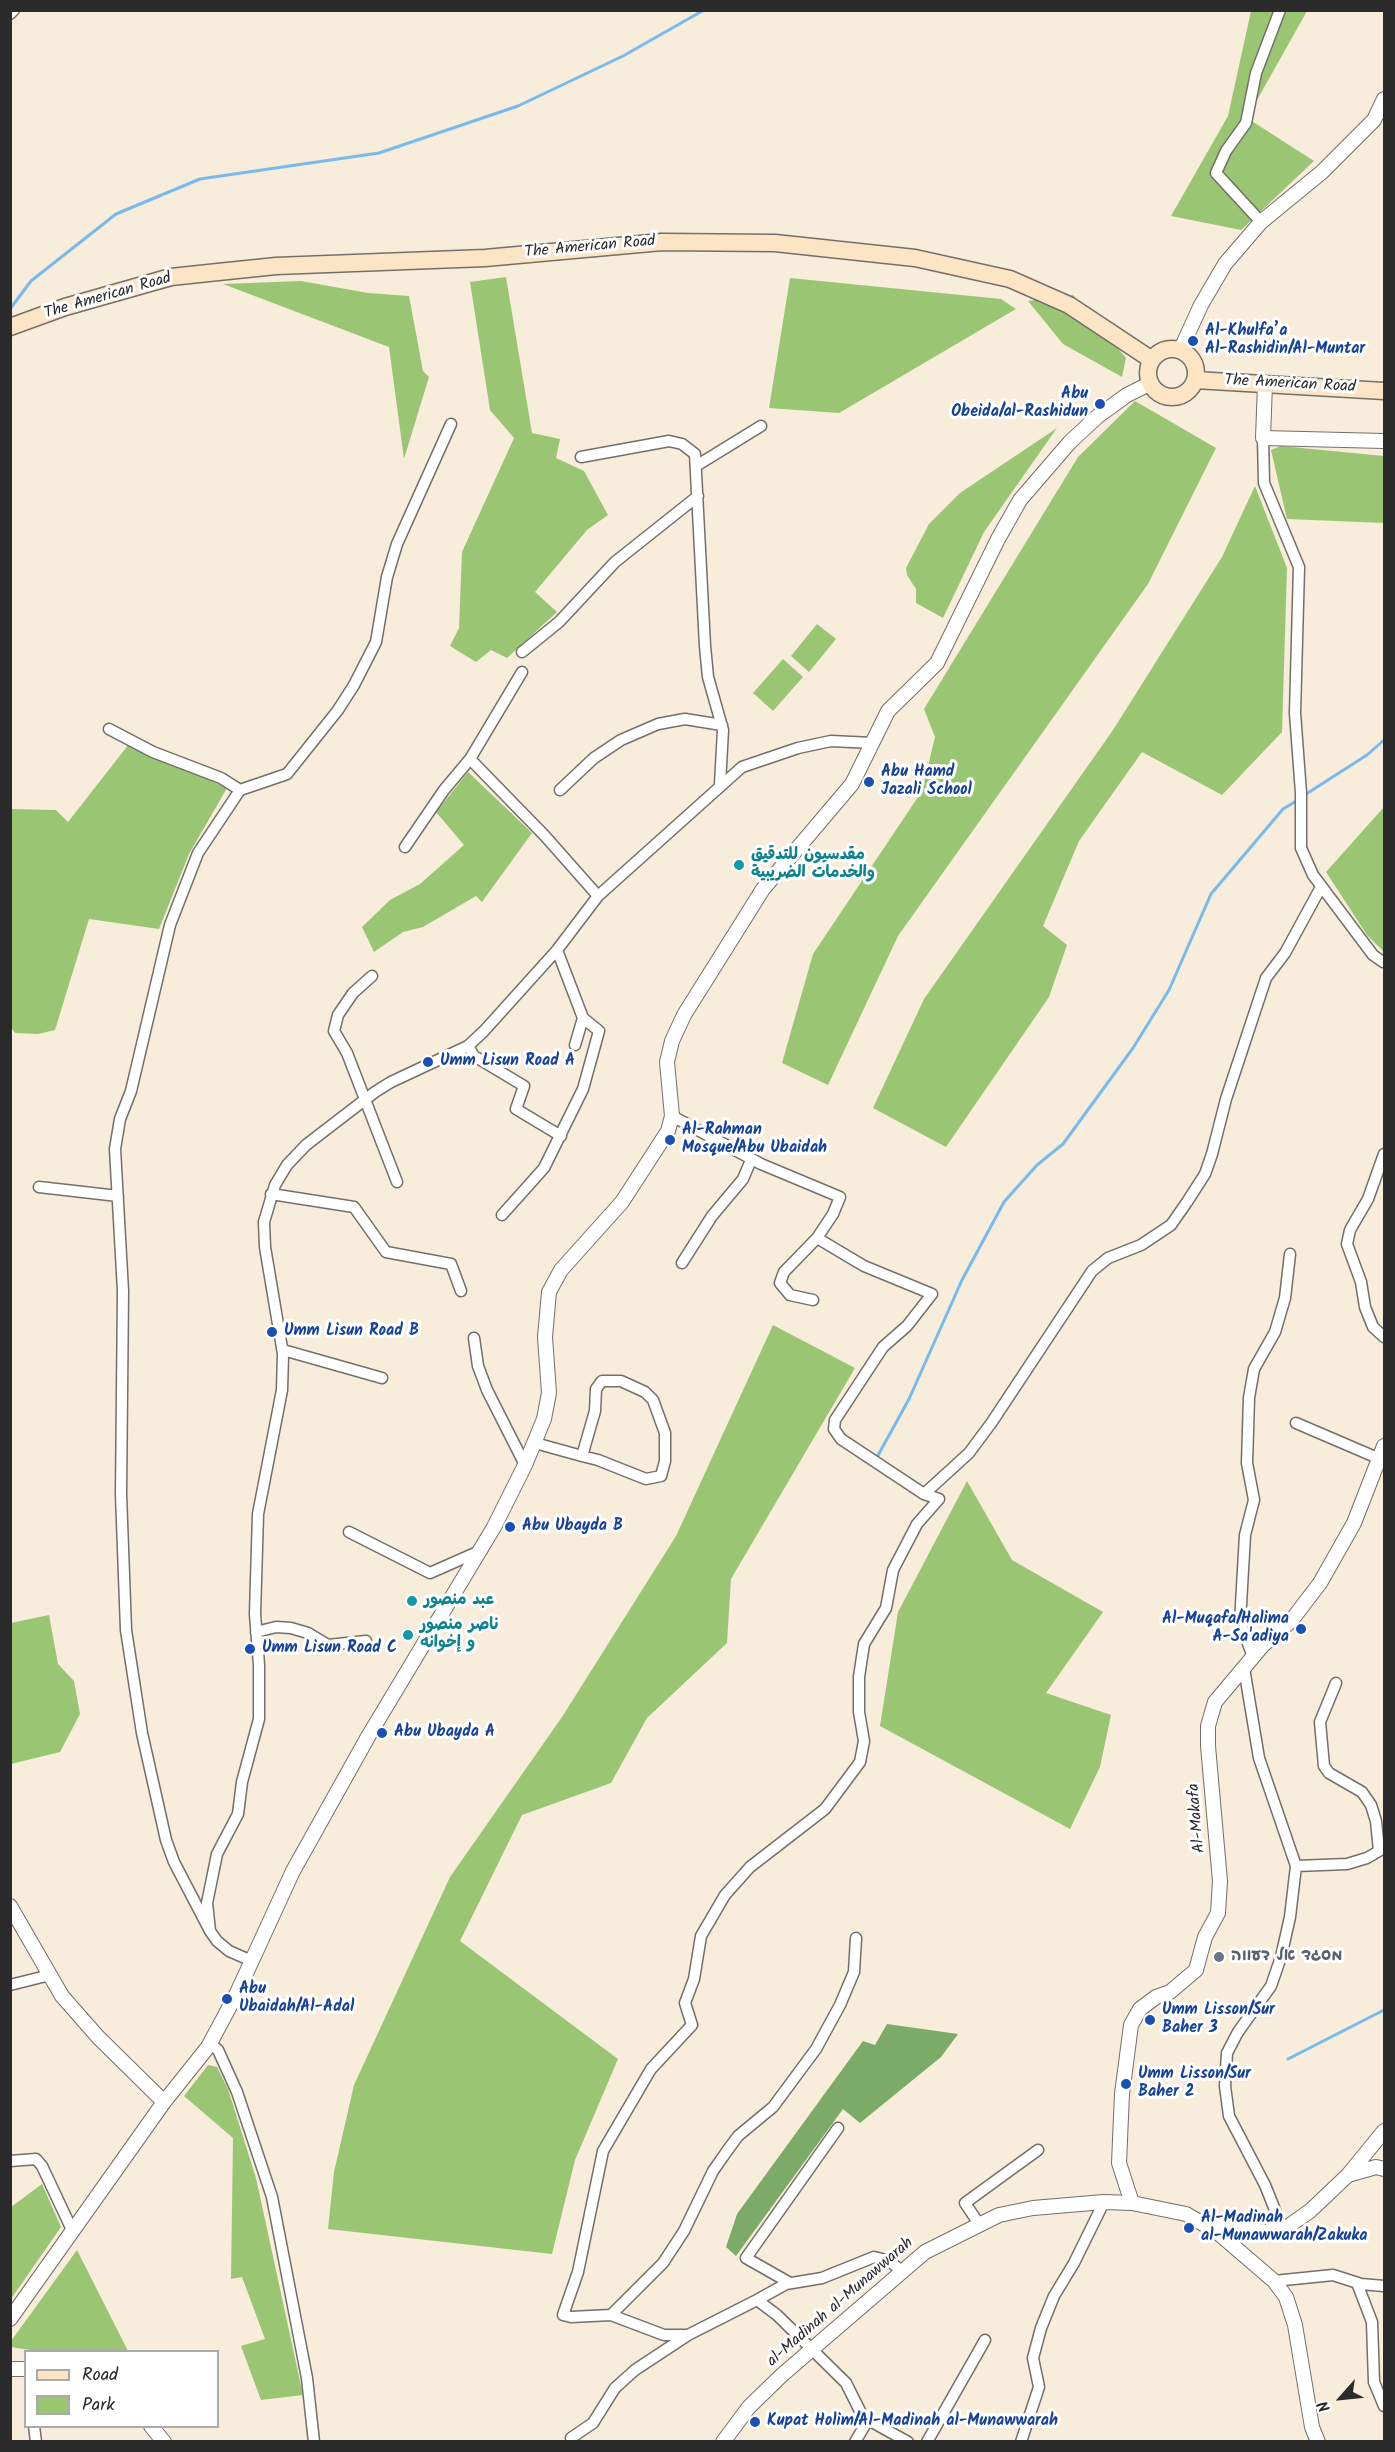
<!DOCTYPE html>
<html>
<head>
<meta charset="utf-8">
<style>
  body { margin:0 }
  #map { position:relative; width:1395px; height:2452px; overflow:hidden; background:#f8ecdb; font-family:Kalam,sans-serif }
  canvas { display:block }
  .frame { position:absolute; inset:0; border:12px solid #2b2b2b; pointer-events:none }
  .legend { position:absolute; left:24px; top:2350px; width:195px; height:78px; box-sizing:border-box; background:#fff; border:2px solid #aaa; margin:0; padding:8px 10px; list-style:none; font-size:18px; color:#2b2b2b }
  .legend li { display:flex; align-items:center; gap:12px; height:30px }
  .legend b { width:30px; border:2px solid #aaa }
  .north { position:absolute; left:1311px; top:2368px; width:60px; height:60px; -webkit-text-stroke:4px #fff; paint-order:stroke; rotate:243deg; font-size:16px; font-weight:700; line-height:24px; text-align:center; color:#2b2b2b }
  .north::after { content:''; display:block; margin:auto; width:21px; height:27px; background:#2b2b2b; clip-path:polygon(50% 0,100% 100%,50% 72%,0 100%) }
</style>
</head>
<body>
<div id="map">
<canvas width="1395" height="2452"></canvas>
<div class="frame"></div>
<ul class="legend">
<li><b style="height:8px;background:#fce5c4"></b>Road</li>
<li><b style="height:16px;background:#9ac674"></b>Park</li>
</ul>
<div class="north">N</div>
</div>
<script>
const ctx = document.querySelector('canvas').getContext('2d');
ctx.lineJoin = 'round';
function fill(path, color) { ctx.fillStyle = color; ctx.fill(path, 'evenodd'); }
const poly = rows => new Path2D(rows.map(r => 'M' + r).join(''));
function stroke(path, color, width, dash) { ctx.strokeStyle = color; ctx.lineWidth = width; ctx.lineCap = dash ? 'butt' : 'round'; ctx.setLineDash(dash || []); ctx.stroke(path); }
function write(font, color, halo, rows, align = 'center') {
  ctx.font = font + ' Kalam,"Playpen Sans Arabic","Playpen Sans Hebrew",sans-serif'; ctx.lineWidth = 6; ctx.setLineDash([]); ctx.textBaseline = 'middle'; ctx.strokeStyle = halo; ctx.fillStyle = color; for (const [text, x, y, turn = 0] of rows) {
    ctx.save(); ctx.translate(x, y); ctx.rotate((+turn || 0) * Math.PI / 180); ctx.textAlign = isNaN(turn) ? turn : align; if (halo) ctx.strokeText(text, 0, 0); ctx.fillText(text, 0, 0); ctx.restore();
  }
}
fill(poly([
  [1251,11,1307,11,1247,118,1314,161,1241,230,1171,216,1228,116],
  [506,277,532,433,560,439,556,458,584,471,608,515,587,530,535,592,557,612,507,658,491,650,476,662,450,646,459,628,462,552,514,438,490,410,470,282],
  [790,278,1001,299,1016,309,839,413,769,408],
  [301,281,368,293,409,296,423,371,429,377,404,459,389,347,223,284],
  [1073,295,1126,358,1122,377,1063,344,1028,301],
  [1135,401,1216,448,1148,584,898,936,828,1085,782,1063,813,954,922,791,935,737,924,709,1078,457],
  [1057,428,984,532,943,618,916,603,916,589,907,575,906,568,929,524,960,493],
  [1281,446,1384,456,1384,523,1287,519,1271,450],
  [1255,486,1287,568,1282,732,1222,795,1142,752,1079,841,1043,926,1067,945,1049,997,946,1147,873,1108,924,999,1113,730,1222,557],
  [817,624,836,639,809,672,791,656],
  [783,659,803,677,773,711,753,693],
  [129,744,227,788,189,854,159,929,89,919,55,1030,38,1034,15,1033,11,1027,10,809,56,810,68,822],
  [468,772,532,833,482,902,476,896,423,927,403,932,374,952,362,927,390,900,420,884,464,845,436,812],
  [1384,807,1384,952,1367,935,1326,872],
  [773,1325,855,1368,731,1579,727,1643,647,1718,611,1783,522,1815,460,1941,618,2059,575,2160,552,2254,328,2229,334,2172,354,2085,450,1877,562,1717,676,1536],
  [967,1481,1012,1560,1103,1612,1046,1693,1111,1715,1100,1767,1070,1829,880,1726,898,1612],
  [49,1615,58,1664,74,1681,80,1714,60,1752,11,1764,11,1623],
  [208,2065,217,2067,228,2089,256,2178,303,2395,261,2400,241,2346,265,2339,242,2277,231,2279,233,2138,184,2096],
  [42,2184,61,2227,11,2299,11,2207],
  [77,2250,128,2351,42,2352,11,2347,11,2341]
]), '#9ac674');
fill(poly([
  [887,2024,958,2034,941,2057,860,2123,843,2109,736,2256,726,2247,737,2214,863,2041,875,2045]
]), '#7bab66');
stroke(poly([
  [10,309,31,281,116,214,200,179,379,153,518,106,623,56,704,10],
  [1303,796,1367,755,1384,740],
  [876,1459,909,1399,962,1280,1004,1202,1037,1165,1063,1144,1133,1048,1169,990,1211,894,1283,809,1298,800],
  [1288,2059,1384,2010]
]), '#77baed', 3);
const minor = poly([
  [10,14,14,10],
  [1261,222,1216,173,1226,151,1246,123,1256,73,1280,10],
  [1263,438,1264,483,1299,567,1295,713,1301,793,1301,848,1313,875,1373,955,1383,962],
  [581,457,669,441,682,444,695,454,705,646,708,677,723,730,720,784],
  [696,466,761,426],
  [522,652,559,622,615,562,698,496],
  [109,729,153,752,221,778,240,790],
  [470,759,522,672],
  [560,790,594,758,621,740,658,724,685,719,722,725],
  [405,847,444,790,470,759,545,836,598,896],
  [557,950,583,1018,575,1045],
  [372,976,353,993,338,1015,334,1031,347,1053,397,1182],
  [468,1046,474,1056,524,1086,516,1109,561,1136],
  [672,1116,761,1164,840,1197,833,1214,817,1238,784,1272,780,1283,790,1295,813,1300],
  [1384,1154,1368,1199,1350,1230,1347,1244,1361,1282,1365,1307,1373,1327,1384,1337],
  [39,1187,118,1196],
  [271,1194,354,1207,386,1252,451,1264,461,1291],
  [502,1215,544,1168,583,1089,599,1031,583,1018],
  [817,1238,864,1266,932,1294,907,1326,883,1347,835,1420,834,1429,841,1439,924,1494,969,1453,992,1422,1092,1271,1108,1258,1141,1245,1171,1225,1187,1202,1205,1174,1212,1154,1226,1099,1266,978,1285,953,1321,887],
  [682,1263,712,1216,743,1179,751,1160],
  [474,1338,478,1366,487,1390,525,1465],
  [283,1350,382,1378],
  [1296,1423,1380,1459],
  [535,1443,582,1456,595,1411,596,1389,602,1381,621,1381,645,1392,653,1400,665,1433,665,1461,661,1476,646,1479,598,1460,582,1456],
  [349,1532,430,1573,482,1550],
  [256,1632,276,1627,291,1628,308,1633,328,1645,366,1641],
  [1253,1657,1240,1622,1245,1535,1254,1500,1247,1463,1249,1398,1254,1369,1275,1332,1285,1298,1290,1254],
  [1244,1668,1259,1758,1296,1866,1290,1917,1281,1957,1271,1986,1238,2032,1227,2053,1225,2086,1229,2116,1265,2185,1283,2230],
  [1296,1866,1347,1864,1367,1858,1379,1851,1376,1821,1371,1805,1362,1792,1329,1773,1324,1766,1320,1722,1336,1683],
  [210,1931,174,1862,166,1840,142,1733,126,1630,121,1494,123,1291,115,1149,120,1119,131,1091,170,925,198,853,240,790,287,774,338,710,354,685,376,642,387,577,397,544,451,424],
  [856,1938,854,1972,840,2005,816,2049,773,2107,738,2136,727,2151,713,2171,684,2231,663,2263,611,2315,571,2317,563,2315,578,2272,603,2151,651,2069,692,2025,685,2003,694,1979,701,1936,725,1895,750,1867,825,1809,860,1762,864,1741,859,1712,859,1677,864,1644,886,1608,893,1570,917,1524,939,1499,924,1494],
  [252,1961,229,1951,217,1941,210,1931,207,1903,217,1854,238,1814,242,1782,259,1719,259,1665,255,1614,258,1514,282,1390,283,1354,265,1247,264,1222,275,1185,287,1165,306,1145,375,1092,391,1082,468,1046,484,1031,557,950,598,896,742,767,798,748,831,741,872,743],
  [10,1985,50,1975],
  [210,2043,218,2050,237,2092,272,2197,307,2378,314,2442],
  [10,2161,36,2159,42,2166,73,2232],
  [979,2224,965,2203,1038,2150],
  [1274,2281,1333,2275,1361,2284,1384,2286],
  [790,2283,746,2258,838,2128],
  [1357,2283,1372,2322,1374,2382,1384,2406],
  [757,2300,786,2284,822,2278,874,2257,890,2261,902,2272],
  [611,2315,664,2335,688,2335,757,2300,777,2315,846,2383,863,2417,908,2442],
  [34,2426,36,2442],
  [571,2438,593,2423,615,2388,635,2370,688,2335],
  [855,2442,868,2420],
  [927,2442,985,2340],
  [1021,2442,1039,2387,1033,2358,1041,2328,1054,2296,1074,2263,1104,2202]
]);
const tertiary = poly([
  [1180,351,1201,305,1225,264,1261,222,1322,172,1374,120,1384,99],
  [1265,384,1263,438,1384,441],
  [10,1906,62,1996,98,2037,164,2102],
  [1348,2175,1376,2167,1384,2169],
  [1132,2203,1119,2163,1122,2094,1131,2025,1140,2009,1156,1997,1170,1992,1196,1970,1205,1937,1218,1913,1220,1881,1208,1746,1208,1726,1215,1702,1263,1645,1291,1621,1320,1583,1354,1523,1384,1446],
  [1207,2220,1263,2232,1283,2230,1310,2211,1348,2175,1384,2131],
  [10,2319,164,2102,208,2047,237,1993,293,1871,369,1735,494,1527,525,1465,544,1419,549,1393,545,1337,549,1292,561,1270,622,1202,668,1131,672,1116,667,1062,672,1041,684,1015,763,889,852,784,888,711,937,663,998,539,1020,500,1070,442,1098,416,1127,395,1151,383],
  [10,2369,26,2369],
  [151,2426,164,2442],
  [723,2442,749,2407,782,2375,925,2252,999,2215,1033,2208,1104,2202,1132,2203,1186,2214,1217,2232,1274,2281,1286,2297,1295,2325,1312,2427,1318,2442]
]);
const secondary = poly([
  [10,327,65,307,171,277,218,272,276,266,485,258,662,242,775,243,915,258,1010,279,1069,305,1152,360],
  '1148 373a24 24 0 1 1 48 0a24 24 0 1 1-48 0Z',
  [1195,380,1384,391]
]);
stroke(minor, '#736f69', 13);
stroke(tertiary, '#736f69', 16);
stroke(secondary, '#736f69', 19);
stroke(minor, '#fff', 10);
stroke(tertiary, '#fff', 14);
stroke(secondary, '#fce5c4', 16);
for (const [x, y, r, color] of [
  [1193,341,6,"#1a4fb4"],
  [1100,404,6,"#1a4fb4"],
  [869,782,6,"#1a4fb4"],
  [739,865,6,"#0f9aa8"],
  [428,1062,6,"#1a4fb4"],
  [670,1140,6,"#1a4fb4"],
  [272,1332,6,"#1a4fb4"],
  [510,1527,6,"#1a4fb4"],
  [412,1601,6,"#0f9aa8"],
  [1301,1629,6,"#1a4fb4"],
  [408,1635,6,"#0f9aa8"],
  [250,1649,6,"#1a4fb4"],
  [382,1733,6,"#1a4fb4"],
  [1219,1957,6,"#6b7280"],
  [227,1999,6,"#1a4fb4"],
  [1150,2020,6,"#1a4fb4"],
  [1126,2084,6,"#1a4fb4"],
  [1189,2228,6,"#1a4fb4"],
  [755,2422,6,"#1a4fb4"]
]) { const dot = new Path2D(); dot.arc(x, y, r, 0, 2 * Math.PI); ctx.fillStyle = color; ctx.fill(dot); stroke(dot, '#fff', 2); }
write('16px', '#2b2b2b', '#fff', [
  ["The American Road",590,248,-5],
  ["The American Road",108,297,-16],
  ["The American Road",1290,385,3],
  ["Al-Makafa",1198,1818,-95],
  ["al-Madinah al-Munawwarah",841,2303,-41]
]);
write('bold 16px', '#164399', '#fff', [
  ["Al-Khulfa’a",1205,332],
  ["Al-Rashidin/Al-Muntar",1205,350],
  ["Abu",1088,395,"right"],
  ["Obeida/al-Rashidun",1088,413,"right"],
  ["Abu Hamd",881,773],
  ["Jazali School",881,791],
  ["Umm Lisun Road A",440,1062],
  ["Al-Rahman",682,1131],
  ["Mosque/Abu Ubaidah",682,1149],
  ["Umm Lisun Road B",284,1332],
  ["Abu Ubayda B",522,1527],
  ["Al-Muqafa/Halima",1289,1620,"right"],
  ["A-Sa'adiya",1289,1638,"right"],
  ["Umm Lisun Road C",262,1649],
  ["Abu Ubayda A",394,1733],
  ["Abu",239,1990],
  ["Ubaidah/Al-Adal",239,2008],
  ["Umm Lisson/Sur",1162,2011],
  ["Baher 3",1162,2029],
  ["Umm Lisson/Sur",1138,2075],
  ["Baher 2",1138,2093],
  ["Al-Madinah",1201,2219],
  ["al-Munawwarah/Zakuka",1201,2237],
  ["Kupat Holim/Al-Madinah al-Munawwarah",767,2422]
], 'left');
write('bold 16px', '#0d838f', '#fff', [
  ["مقدسيون للتدقيق",751,856],
  ["والخدمات الضريبية",751,874],
  ["عبد منصور",424,1601],
  ["ناصر منصور",420,1626],
  ["و إخوانه",420,1644]
], 'left');
write('bold 16px', '#5b616d', '#fff', [
  ["מסגד אל דעווה",1231,1957]
], 'left');
</script>
</body>
</html>
